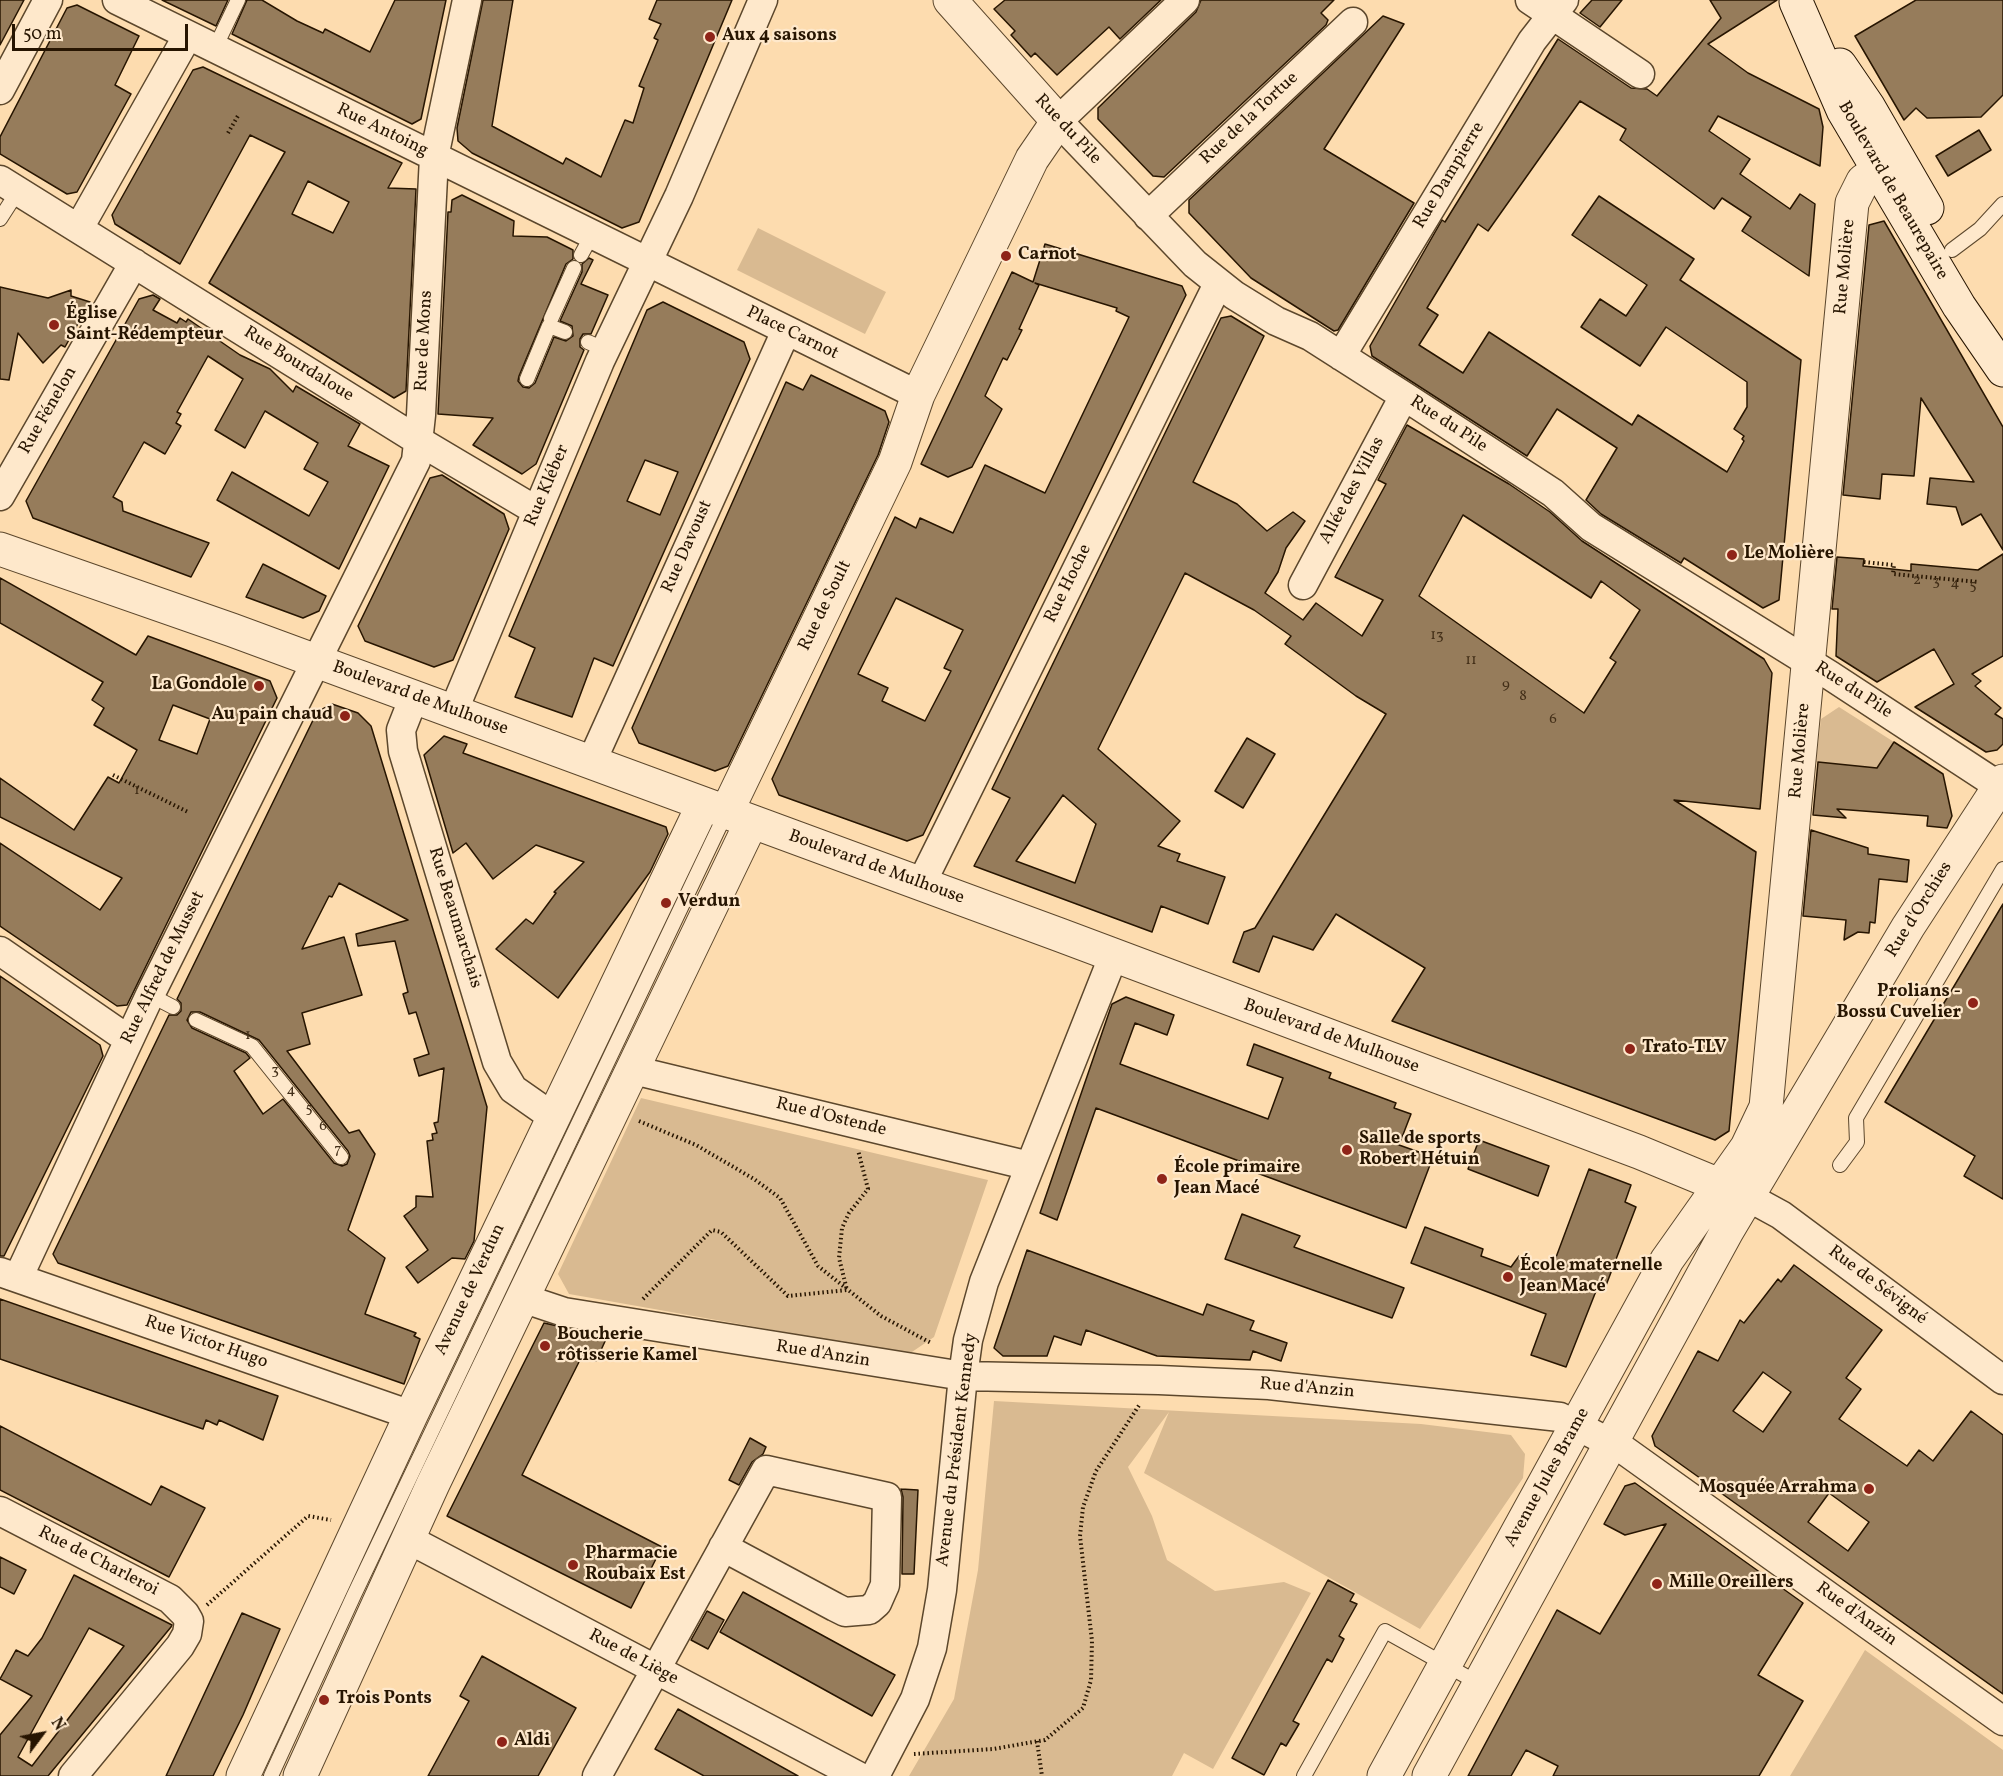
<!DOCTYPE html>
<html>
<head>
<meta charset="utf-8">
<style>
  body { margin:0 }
  #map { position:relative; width:2003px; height:1776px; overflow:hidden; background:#fddcaf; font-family:Vollkorn,serif }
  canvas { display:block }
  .north { position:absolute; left:12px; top:1704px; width:60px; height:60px; -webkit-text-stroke:4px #fee8cb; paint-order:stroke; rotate:58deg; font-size:16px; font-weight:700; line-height:24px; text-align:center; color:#271501 }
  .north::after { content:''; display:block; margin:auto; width:21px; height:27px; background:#271501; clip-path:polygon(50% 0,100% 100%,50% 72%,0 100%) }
  .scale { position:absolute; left:12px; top:24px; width:176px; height:27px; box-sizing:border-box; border:3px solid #271501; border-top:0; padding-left:8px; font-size:18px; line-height:21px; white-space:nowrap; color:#271501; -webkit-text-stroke:4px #fee8cb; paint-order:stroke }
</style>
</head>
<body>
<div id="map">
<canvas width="2003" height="1776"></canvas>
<div class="north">N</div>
<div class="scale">50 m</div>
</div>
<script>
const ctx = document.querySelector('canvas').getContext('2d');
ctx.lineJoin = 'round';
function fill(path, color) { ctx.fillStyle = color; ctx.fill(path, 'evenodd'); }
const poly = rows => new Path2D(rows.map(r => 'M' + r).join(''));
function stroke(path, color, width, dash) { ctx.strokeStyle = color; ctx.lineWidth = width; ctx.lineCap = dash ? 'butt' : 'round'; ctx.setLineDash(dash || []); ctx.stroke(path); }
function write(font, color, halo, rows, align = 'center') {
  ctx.font = font + ' Vollkorn,serif'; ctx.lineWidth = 4.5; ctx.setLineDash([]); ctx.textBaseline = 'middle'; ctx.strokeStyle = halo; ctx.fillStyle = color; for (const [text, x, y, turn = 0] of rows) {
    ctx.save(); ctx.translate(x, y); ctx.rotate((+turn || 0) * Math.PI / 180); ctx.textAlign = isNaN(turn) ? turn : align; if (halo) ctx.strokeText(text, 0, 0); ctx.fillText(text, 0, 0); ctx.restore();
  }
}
fill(poly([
  [758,228,886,292,865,334,737,270],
  [1839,707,1894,742,1877,768,1816,762,1821,719],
  [641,1098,988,1180,934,1337,909,1354,569,1294,558,1274],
  [994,1401,1421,1424,1511,1435,1525,1454,1523,1478,1420,1629,1144,1473,1169,1412,1128,1467,1152,1516,1167,1560,1215,1591,1284,1582,1311,1593,1213,1769,1184,1753,1172,1776,909,1776,954,1699,978,1570],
  [1865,1650,2003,1750,2003,1776,1790,1776]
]), '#d9ba91');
const building = poly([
  [0,0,24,0,0,45,0,0],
  [162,0,228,0,216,26,162,0],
  [247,0,262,0,297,21,323,33,325,29,370,52,395,0,446,0,421,119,412,124,232,34,247,0],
  [483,0,513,0,492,126,563,164,566,158,601,177,625,120,633,123,644,88,639,86,658,40,654,38,661,24,649,19,657,0,732,0,639,222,622,228,472,153,458,141,457,128,483,0],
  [1005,0,1161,0,1120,39,1109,27,1057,75,1035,53,1031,57,1011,35,1015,31,994,9,1005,0],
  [1201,0,1334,0,1321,13,1328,20,1326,25,1164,177,1153,176,1098,119,1098,108,1196,12,1201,0],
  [1592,0,1622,0,1600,27,1580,13,1592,0],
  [1710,0,1777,0,1708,44,1748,73,1819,109,1823,127,1820,166,1718,116,1709,131,1750,159,1740,174,1790,209,1800,194,1815,204,1809,276,1742,231,1751,217,1722,198,1714,209,1620,140,1626,129,1580,101,1488,231,1478,224,1427,308,1438,315,1419,345,1463,373,1489,332,1632,425,1638,415,1727,472,1744,441,1742,439,1744,436,1734,429,1747,407,1747,382,1666,327,1640,366,1581,327,1600,299,1626,316,1647,285,1572,235,1599,196,1694,259,1680,280,1801,360,1779,600,1763,608,1684,558,1681,563,1601,514,1586,500,1617,448,1557,409,1527,456,1372,356,1370,346,1442,220,1445,222,1558,39,1631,88,1647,89,1657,96,1721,18,1710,0],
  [1916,0,2003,0,2003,95,1981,117,1927,118,1916,108,1904,120,1855,36,1916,0],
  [77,5,139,36,115,85,131,94,77,192,67,194,0,154,0,137,67,8,77,5],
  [1383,16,1404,24,1324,149,1414,203,1338,330,1334,331,1251,278,1189,213,1189,200,1383,16],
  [203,67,402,163,388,188,416,189,406,391,394,398,209,283,285,152,250,135,180,264,115,224,112,215,193,70,203,67],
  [308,181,349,202,333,233,292,214,308,181],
  [1979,130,1991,150,1948,176,1936,156,1979,130],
  [462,195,514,221,513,236,547,237,573,250,573,259,566,264,519,376,518,381,523,387,529,388,535,383,554,337,566,341,573,336,572,326,560,321,582,272,582,264,589,258,593,260,581,284,608,295,591,334,583,334,580,339,580,347,584,350,536,464,522,474,473,445,493,418,438,414,448,212,451,212,452,200,462,195],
  [1884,221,2003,427,2003,550,1981,514,1962,525,1956,507,1927,504,1930,478,1974,482,1921,398,1914,476,1882,474,1880,499,1843,495,1869,225,1884,221],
  [1045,244,1182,286,1186,295,923,835,907,841,779,795,772,779,895,517,916,528,920,518,953,533,985,465,1045,493,1129,317,1116,311,1117,308,1035,283,1039,285,1019,329,1022,330,1007,360,1003,358,985,396,1002,409,972,467,948,477,921,464,1012,272,1033,282,1045,244],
  [896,598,963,630,944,668,951,671,925,721,882,701,888,688,858,674,896,598],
  [0,287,48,298,71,290,71,296,90,302,65,347,61,345,43,363,18,333,9,380,0,379,0,287],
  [153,295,160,299,153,310,177,323,180,318,186,322,188,319,240,355,270,369,293,392,296,386,360,424,348,446,389,466,339,569,217,500,232,472,309,516,328,482,304,469,318,443,265,411,245,448,215,430,243,379,208,356,177,412,181,414,176,423,181,426,165,454,144,442,113,497,122,502,123,511,209,543,191,577,33,518,26,501,139,299,153,295],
  [663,302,744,342,750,359,613,666,594,658,572,717,515,697,535,648,509,636,647,310,663,302],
  [645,460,678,472,660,515,627,501,645,460],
  [1231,316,1264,336,1193,482,1237,504,1267,531,1293,512,1305,521,1286,548,1278,572,1265,593,1303,620,1316,603,1362,636,1383,600,1335,577,1386,484,1378,480,1407,425,1509,484,1550,512,1582,541,1764,659,1772,673,1760,809,1674,800,1756,852,1729,1131,1715,1140,1392,1021,1425,968,1336,914,1313,950,1273,936,1259,972,1233,962,1244,932,1255,928,1386,714,1356,696,1285,644,1291,636,1254,610,1185,573,1098,749,1180,821,1158,846,1180,854,1177,861,1225,877,1208,924,1161,906,1152,932,974,866,1010,798,992,789,1221,318,1231,316],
  [1463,515,1591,598,1601,581,1640,610,1610,658,1616,662,1584,713,1419,596,1463,515],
  [1063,795,1096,824,1075,883,1016,861,1063,795],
  [811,375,885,411,889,422,878,455,728,766,715,771,639,743,632,728,786,382,803,390,811,375],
  [442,475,504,514,509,529,453,660,434,667,365,641,358,626,430,478,442,475],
  [2003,554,2003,656,1972,674,1981,681,1975,686,2001,708,1995,714,2003,719,2003,744,1997,750,1986,752,1915,707,1954,684,1934,649,1877,682,1836,656,1838,609,1832,609,1837,557,1864,559,1863,566,1911,571,1911,564,1978,570,2003,554],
  [263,564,326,596,319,611,303,618,246,597,263,564],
  [0,578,136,655,148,636,270,681,277,698,127,1005,117,1006,0,926,0,843,100,910,122,878,0,817,0,778,74,830,108,777,119,783,137,750,94,725,104,708,92,700,103,682,0,623,0,578],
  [173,705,210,719,197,754,159,740,173,705],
  [332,704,358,713,371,726,487,1107,474,1241,465,1259,452,1258,418,1283,406,1267,428,1250,404,1216,416,1207,416,1196,433,1197,427,1141,433,1140,432,1134,437,1133,434,1123,438,1122,444,1068,419,1076,414,1059,429,1054,416,1012,409,1014,403,994,408,992,395,941,358,946,356,934,408,920,339,883,332,897,329,896,302,949,344,937,362,995,302,1013,310,1044,287,1051,349,1133,359,1130,375,1154,348,1230,385,1258,365,1314,416,1333,414,1336,420,1339,404,1384,58,1263,53,1254,169,1015,177,1015,181,1011,181,1003,177,999,317,712,332,704],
  [191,1012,200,1012,259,1040,348,1151,350,1156,347,1164,342,1166,334,1163,283,1099,263,1114,234,1071,250,1058,246,1053,192,1028,187,1020,191,1012],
  [444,736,467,744,463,753,666,827,668,834,650,872,558,998,496,949,526,919,533,924,556,893,554,892,584,862,536,845,493,879,466,843,453,853,424,755,444,736],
  [1247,738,1275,754,1243,808,1215,791,1247,738],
  [1894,742,1943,774,1952,816,1947,828,1927,826,1928,816,1837,809,1846,818,1813,815,1818,762,1877,768,1894,742],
  [1811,830,1868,848,1868,854,1909,860,1907,882,1879,879,1875,923,1870,922,1869,933,1858,932,1844,940,1846,920,1803,916,1811,830],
  [2003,904,2003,1199,1964,1176,1975,1156,1885,1102,2003,904],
  [0,976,100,1045,103,1056,4,1256,0,1256,0,976],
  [1126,997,1174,1015,1167,1035,1135,1023,1120,1064,1268,1119,1283,1078,1247,1065,1254,1044,1331,1073,1329,1078,1396,1103,1394,1108,1411,1114,1399,1145,1433,1157,1406,1228,1257,1173,1258,1168,1096,1108,1057,1220,1040,1213,1112,1004,1126,997],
  [1479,1140,1549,1166,1538,1196,1468,1169,1479,1140],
  [1589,1169,1631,1185,1625,1202,1636,1207,1605,1288,1598,1286,1566,1367,1531,1355,1546,1314,1411,1263,1425,1227,1483,1249,1481,1256,1511,1267,1519,1256,1552,1268,1589,1169],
  [1242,1214,1300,1236,1294,1247,1404,1288,1392,1318,1225,1259,1242,1214],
  [1027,1250,1203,1315,1207,1304,1254,1321,1250,1330,1287,1343,1281,1361,1253,1351,1250,1360,1157,1356,1086,1330,1081,1345,1054,1336,1047,1356,1003,1356,994,1348,1027,1250],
  [1794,1265,1882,1330,1846,1378,1861,1389,1839,1419,1907,1466,1919,1450,1933,1461,1971,1411,2003,1435,2003,1694,1655,1446,1652,1436,1698,1351,1718,1361,1740,1320,1744,1323,1778,1279,1781,1282,1794,1265],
  [1763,1372,1791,1392,1763,1432,1733,1411,1763,1372],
  [1829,1493,1869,1522,1848,1551,1808,1522,1829,1493],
  [0,1299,278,1396,263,1440,219,1420,217,1425,206,1420,203,1429,0,1359,0,1299],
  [544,1323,607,1337,596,1361,583,1354,522,1475,662,1547,631,1608,447,1516,544,1323],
  [0,1426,151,1505,161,1486,205,1508,169,1577,0,1490,0,1426],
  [750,1438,766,1447,763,1454,752,1462,739,1485,729,1480,750,1438],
  [1635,1483,1803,1603,1758,1675,1803,1701,1759,1776,1553,1776,1558,1766,1526,1750,1511,1776,1468,1776,1557,1610,1600,1634,1666,1524,1625,1535,1604,1524,1625,1486,1635,1483],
  [901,1489,918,1490,914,1574,902,1574,903,1497,901,1489],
  [0,1557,26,1570,14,1594,0,1587,0,1557],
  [74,1575,172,1625,171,1627,48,1776,0,1776,0,1735,32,1696,0,1679,16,1650,28,1656,42,1638,74,1575],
  [89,1628,124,1646,32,1766,18,1757,89,1628],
  [1328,1580,1354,1594,1350,1601,1357,1604,1339,1636,1344,1639,1332,1662,1327,1659,1293,1721,1299,1724,1286,1746,1281,1743,1264,1775,1232,1758,1328,1580],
  [743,1592,895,1675,872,1716,720,1632,743,1592],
  [707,1611,724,1620,708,1649,691,1640,707,1611],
  [242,1613,280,1629,243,1715,213,1776,166,1776,242,1613],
  [482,1656,576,1708,538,1776,428,1776,469,1701,460,1696,482,1656],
  [678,1709,710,1727,798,1776,704,1776,655,1749,678,1709]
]);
fill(building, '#967c5b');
stroke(building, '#271501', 1.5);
const service = poly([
  [215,48,238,0],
  [0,219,18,191],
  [1952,250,1980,229,2003,204],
  [581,255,592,235],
  [551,319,574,268],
  [588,342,606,350],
  [527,379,549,326,565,332],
  [150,995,173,1007],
  [196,1020,252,1046,341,1157],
  [1840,1165,1857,1142,1856,1118,2003,869],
  [271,1776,354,1595,726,813],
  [1304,1776,1385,1631,1480,1684]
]);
const minor = poly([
  [117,0,918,395],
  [1185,0,1058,121,1195,264,1234,295,1276,321,1310,336,1404,396,1553,493,1591,527,1831,676,1999,786],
  [1530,0,1640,74],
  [0,90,48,0],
  [0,180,419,441,537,511],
  [1148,216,1353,22],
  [79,228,188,35],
  [1341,356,1532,41,1564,0],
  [0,496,134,263],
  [1303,585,1404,396],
  [414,697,401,730,403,751,497,1062,513,1089,553,1117],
  [453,712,600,361,679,196,763,0],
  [591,763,786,331],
  [921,884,1218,284],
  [0,951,129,1040],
  [633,1070,1030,1166],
  [1748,1197,1781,1215,2003,1380],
  [0,1272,411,1415],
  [18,1278,150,995,416,461,421,415,434,157,467,0],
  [522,1298,564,1312,963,1376,1159,1380,1269,1385,1560,1417,1624,1450,2003,1721],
  [0,1511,170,1599,185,1614,189,1621,187,1634,180,1646,73,1776],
  [408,1539,858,1776],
  [597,1776,766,1470,887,1497,885,1585,877,1603,869,1610,845,1612,835,1607,723,1547],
  [875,1776,915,1699,932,1648,942,1590,963,1376,968,1340,984,1282,1113,957]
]);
const tertiary = poly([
  [0,549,232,630,1060,935,1639,1152,1748,1197],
  [726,813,895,462,918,395,1032,159,1058,121,950,0],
  [243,1776,411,1415,703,805],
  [300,1776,433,1484,751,823],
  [1384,1776,1667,1260,1747,1147,1766,1107,1852,203,1863,181,1878,170],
  [1429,1776,1727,1231,1908,927,2003,781]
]);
const secondary = poly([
  [1796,2,1843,110,1959,306,2003,370],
  [1840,65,1868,106,1927,208]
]);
stroke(service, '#5c472c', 16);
stroke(minor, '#5c472c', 31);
stroke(tertiary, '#5c472c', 35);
stroke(secondary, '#271501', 35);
stroke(poly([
  [228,133,239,114],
  [1864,562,1894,565,1893,574,1979,582],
  [113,775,188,812],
  [639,1121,696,1145,754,1179,780,1198,818,1266,881,1316,931,1343],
  [643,1299,712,1230,721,1232,788,1296,847,1290,839,1258,842,1228,849,1213,868,1189,858,1150],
  [207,1605,308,1516,331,1520],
  [1037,1741,1042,1776],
  [914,1754,993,1749,1045,1740,1083,1708,1091,1680,1092,1641,1080,1536,1083,1507,1096,1471,1140,1404]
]), '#271501', 4, [1.5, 3]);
stroke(service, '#fee8cb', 14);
stroke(minor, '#fee8cb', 28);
stroke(tertiary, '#fee8cb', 33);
stroke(secondary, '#fee8cb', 33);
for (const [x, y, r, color] of [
  [710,37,6,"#8f2418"],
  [1006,256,6,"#8f2418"],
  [54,325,6,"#8f2418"],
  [1732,555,6,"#8f2418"],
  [259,686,6,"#8f2418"],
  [345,716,6,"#8f2418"],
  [666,903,6,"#8f2418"],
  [1973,1003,6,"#8f2418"],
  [1630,1049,6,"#8f2418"],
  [1347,1150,6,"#8f2418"],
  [1162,1179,6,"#8f2418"],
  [1508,1277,6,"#8f2418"],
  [545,1346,6,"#8f2418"],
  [1869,1489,6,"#8f2418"],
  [573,1565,6,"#8f2418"],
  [1657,1584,6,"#8f2418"],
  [324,1700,6,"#8f2418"],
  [502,1742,6,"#8f2418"]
]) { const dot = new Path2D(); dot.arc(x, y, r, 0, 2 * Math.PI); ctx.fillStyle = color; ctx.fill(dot); stroke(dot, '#fee8cb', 2); }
write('15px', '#432f18', null, [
  ["2",1917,581],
  ["3",1936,582],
  ["4",1955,584],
  ["5",1973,586],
  ["13",1437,636],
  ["11",1471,661],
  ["9",1506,685],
  ["8",1523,697],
  ["6",1553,720],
  ["1",137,791],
  ["1",248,1036],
  ["3",275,1071],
  ["4",291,1091],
  ["5",309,1109],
  ["6",323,1127],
  ["7",338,1150]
]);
write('bold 18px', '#271501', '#fee8cb', [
  ["Aux 4 saisons",722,37],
  ["Carnot",1018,256],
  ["Église",66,315],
  ["Saint-Rédempteur",66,336],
  ["Le Molière",1744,555],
  ["La Gondole",247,686,"right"],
  ["Au pain chaud",333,716,"right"],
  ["Verdun",678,903],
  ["Prolians -",1961,993,"right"],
  ["Bossu Cuvelier",1961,1014,"right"],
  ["Trato-TLV",1642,1049],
  ["Salle de sports",1359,1140],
  ["Robert Hétuin",1359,1161],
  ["École primaire",1174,1169],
  ["Jean Macé",1174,1190],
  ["École maternelle",1520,1267],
  ["Jean Macé",1520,1288],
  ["Boucherie",557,1336],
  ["rôtisserie Kamel",557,1357],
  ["Mosquée Arrahma",1857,1489,"right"],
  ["Pharmacie",585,1555],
  ["Roubaix Est",585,1576],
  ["Mille Oreillers",1669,1584],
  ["Trois Ponts",336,1700],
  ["Aldi",514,1742]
], 'left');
write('18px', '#271501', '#fee8cb', [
  ["Rue de la Tortue",1250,119,-43],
  ["Rue du Pile",1067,130,47],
  ["Rue Antoing",382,131,26],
  ["Rue Dampierre",1450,176,-59],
  ["Boulevard de Beaurepaire",1892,191,60],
  ["Rue Molière",1846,267,-85],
  ["Place Carnot",792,334,26],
  ["Rue de Mons",425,341,-87],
  ["Rue Bourdaloue",298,365,32],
  ["Rue Fénelon",49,411,-60],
  ["Rue du Pile",1448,425,33],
  ["Rue Kléber",548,486,-67],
  ["Allée des Villas",1353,491,-62],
  ["Rue Davoust",688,547,-66],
  ["Rue Hoche",1069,584,-64],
  ["Rue de Soult",826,606,-64],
  ["Rue du Pile",1853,691,33],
  ["Boulevard de Mulhouse",420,699,20],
  ["Rue Molière",1801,751,-85],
  ["Boulevard de Mulhouse",876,868,20],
  ["Rue d'Orchies",1920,910,-58],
  ["Rue Beaumarchais",454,918,73],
  ["Rue Alfred de Musset",164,968,-64],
  ["Boulevard de Mulhouse",1331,1037,20],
  ["Rue d'Ostende",831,1118,14],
  ["Rue de Sévigné",1877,1286,37],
  ["Avenue de Verdun",471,1290,-65],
  ["Rue Victor Hugo",206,1343,19],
  ["Rue d'Anzin",823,1355,9],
  ["Rue d'Anzin",1307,1389,5],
  ["Avenue du Président Kennedy",958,1450,-83],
  ["Avenue Jules Brame",1548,1478,-61],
  ["Rue de Charleroi",98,1562,27],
  ["Rue d'Anzin",1856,1615,36],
  ["Rue de Liège",633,1658,28]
]);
</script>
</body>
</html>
